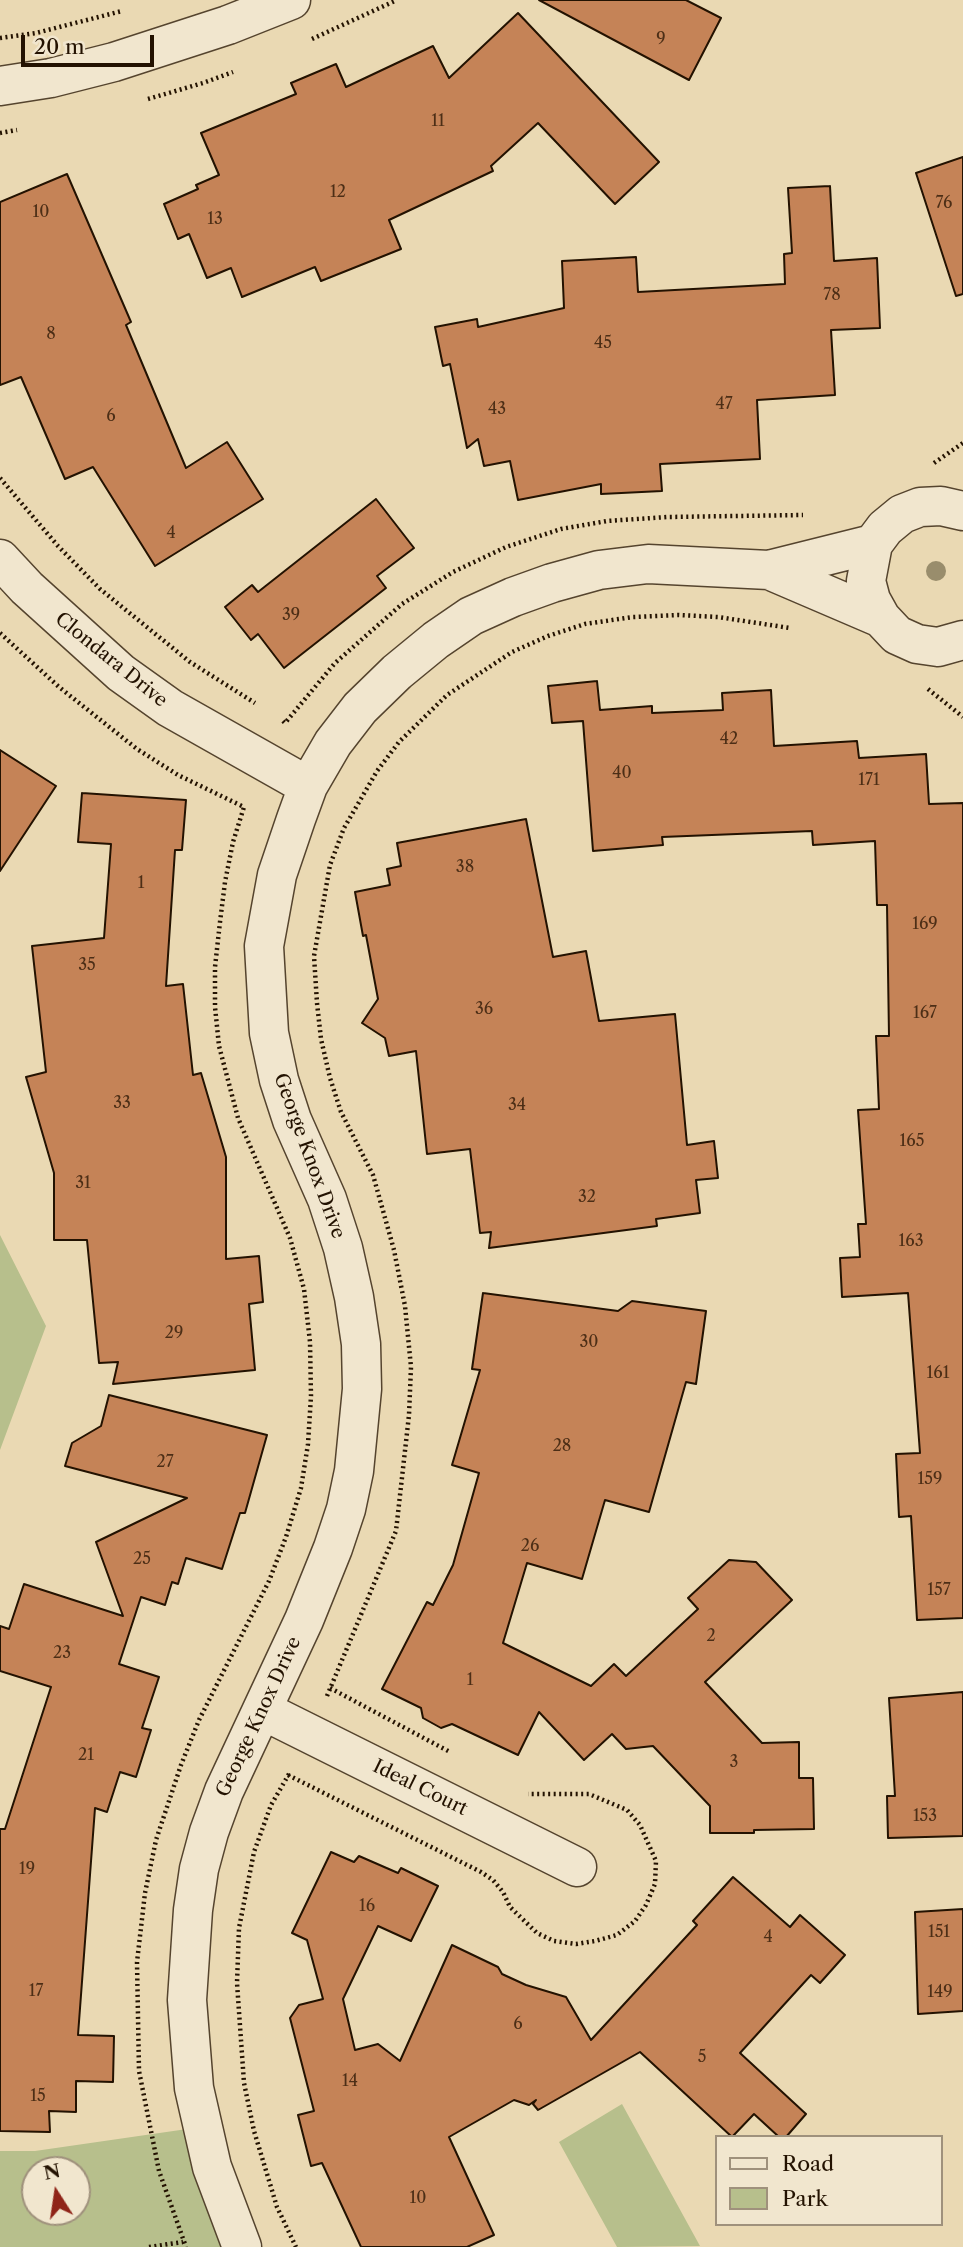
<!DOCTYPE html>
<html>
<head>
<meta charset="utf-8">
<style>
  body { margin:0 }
  #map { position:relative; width:963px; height:2247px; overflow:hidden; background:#ead9b3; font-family:"Libre Caslon Text",serif }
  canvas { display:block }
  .legend { position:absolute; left:715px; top:2135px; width:228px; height:91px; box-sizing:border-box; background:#f1e6ce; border:2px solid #9f917c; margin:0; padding:9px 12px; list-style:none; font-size:21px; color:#231201 }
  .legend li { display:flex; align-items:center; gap:14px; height:35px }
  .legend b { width:35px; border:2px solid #9f917c }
  .north { position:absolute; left:21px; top:2156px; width:70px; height:70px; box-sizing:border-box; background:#f1e6ce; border:2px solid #9f917c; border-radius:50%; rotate:348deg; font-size:19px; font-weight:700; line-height:28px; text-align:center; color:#231201 }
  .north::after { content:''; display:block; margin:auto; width:24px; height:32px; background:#8f2418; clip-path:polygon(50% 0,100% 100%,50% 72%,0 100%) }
  .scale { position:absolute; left:21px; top:35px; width:133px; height:32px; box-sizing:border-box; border:4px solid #231201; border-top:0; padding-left:9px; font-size:21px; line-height:24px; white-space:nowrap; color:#231201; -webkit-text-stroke:5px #f1e6ce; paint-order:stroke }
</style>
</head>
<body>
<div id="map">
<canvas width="963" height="2247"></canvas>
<ul class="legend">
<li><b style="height:9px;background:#f1e6ce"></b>Road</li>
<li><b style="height:19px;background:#b7bf8c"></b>Park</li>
</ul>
<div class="north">N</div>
<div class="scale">20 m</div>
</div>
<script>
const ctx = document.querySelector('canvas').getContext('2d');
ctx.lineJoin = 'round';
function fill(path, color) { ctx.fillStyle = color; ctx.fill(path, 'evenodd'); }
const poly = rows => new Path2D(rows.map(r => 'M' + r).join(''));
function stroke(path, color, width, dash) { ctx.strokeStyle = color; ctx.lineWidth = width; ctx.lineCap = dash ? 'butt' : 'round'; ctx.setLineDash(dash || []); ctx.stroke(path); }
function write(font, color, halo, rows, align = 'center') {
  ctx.font = font + ' "Libre Caslon Text",serif'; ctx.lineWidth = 7; ctx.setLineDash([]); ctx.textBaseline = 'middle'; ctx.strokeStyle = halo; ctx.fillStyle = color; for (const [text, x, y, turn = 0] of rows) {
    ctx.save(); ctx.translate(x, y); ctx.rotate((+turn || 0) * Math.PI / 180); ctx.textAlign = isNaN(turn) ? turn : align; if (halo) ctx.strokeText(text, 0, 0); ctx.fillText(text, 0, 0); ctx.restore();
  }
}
fill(poly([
  [0,1235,46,1326,0,1450],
  [622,2104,700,2246,617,2247,559,2142],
  [201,2127,239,2247,0,2247,0,2151,35,2151],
  [35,2170,77,2170,77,2212,35,2212]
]), '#b7bf8c');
const building = poly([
  [539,0,686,0,721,18,689,80,539,0],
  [518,13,659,162,615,204,538,123,491,166,493,171,389,220,401,249,321,281,315,267,242,297,231,268,207,278,189,234,178,239,164,204,198,189,196,185,219,175,201,133,296,94,291,83,336,64,346,87,433,46,449,78,518,13],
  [963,157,963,294,956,296,916,173,963,157],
  [67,174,131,322,126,325,186,468,227,442,263,499,155,566,93,467,65,479,21,377,0,385,0,202,67,174],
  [830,186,834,261,877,258,880,328,831,330,835,395,757,400,760,459,660,464,662,491,601,494,601,484,518,500,510,461,484,466,478,439,467,448,450,364,443,366,435,327,477,319,478,327,564,308,562,261,636,257,638,292,785,284,784,254,792,253,788,188,830,186],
  [376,499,414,548,377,576,386,588,284,668,258,634,251,640,225,607,252,585,258,592,376,499],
  [597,681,600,710,652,706,652,713,723,710,722,693,771,690,774,746,857,741,859,758,926,754,929,804,963,803,963,1618,917,1620,911,1516,899,1517,896,1454,920,1453,908,1293,842,1297,840,1258,860,1257,858,1224,866,1224,858,1110,879,1109,876,1036,889,1036,887,905,877,905,875,841,813,845,812,831,662,837,663,845,593,851,583,721,552,723,548,686,597,681],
  [0,750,56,786,0,871,0,750],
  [82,793,186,800,182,850,175,850,166,986,183,984,193,1075,201,1073,226,1157,226,1259,259,1256,263,1302,249,1304,255,1370,113,1384,118,1362,99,1363,87,1240,54,1240,54,1173,26,1077,46,1072,32,946,104,938,111,844,78,842,82,793],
  [526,819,553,957,586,951,599,1021,675,1014,687,1145,714,1141,718,1178,696,1180,700,1213,656,1219,657,1226,489,1248,491,1232,480,1233,470,1149,427,1154,416,1051,389,1056,385,1038,362,1023,378,999,366,935,363,936,355,892,390,885,387,869,401,866,397,843,526,819],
  [483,1293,618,1311,632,1301,706,1311,696,1384,686,1382,649,1512,605,1500,582,1579,527,1563,503,1643,591,1686,614,1664,626,1676,698,1609,688,1598,729,1560,756,1562,792,1600,705,1682,762,1743,799,1742,799,1778,813,1778,814,1829,754,1830,754,1833,710,1833,710,1806,653,1746,626,1749,612,1734,584,1760,539,1712,518,1755,452,1724,441,1728,423,1718,421,1708,382,1689,427,1602,433,1605,453,1565,479,1473,452,1465,480,1370,472,1369,483,1293],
  [109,1395,267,1435,245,1513,240,1513,222,1569,186,1558,178,1584,172,1582,165,1605,141,1597,119,1664,159,1677,142,1728,151,1730,136,1777,120,1772,107,1812,95,1808,78,2035,114,2036,113,2082,76,2081,76,2112,49,2111,50,2132,0,2131,0,1829,5,1829,51,1687,0,1671,0,1626,9,1629,24,1584,123,1616,96,1542,187,1498,65,1466,72,1443,101,1426,109,1395],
  [963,1692,963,1836,888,1838,887,1796,895,1796,889,1698,963,1692],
  [331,1852,354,1862,359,1856,398,1873,401,1868,438,1886,411,1941,378,1926,343,1999,355,2050,378,2044,400,2061,452,1945,498,1967,502,1974,526,1985,566,1997,591,2040,697,1925,693,1921,733,1877,790,1927,800,1915,845,1955,820,1983,811,1975,740,2053,806,2114,786,2137,779,2137,754,2114,732,2137,640,2052,538,2110,533,2104,536,2100,529,2105,514,2100,449,2137,494,2235,467,2247,361,2247,322,2163,311,2166,298,2115,314,2111,290,2018,299,2005,323,1999,307,1940,292,1933,331,1852],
  [963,1909,963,2011,918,2014,915,1912,963,1909]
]);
fill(building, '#c58357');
stroke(building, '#231201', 2);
const minor = poly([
  [0,86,51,78,114,62,228,25,291,0],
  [963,511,941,506,920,507,902,514,885,528,873,544,866,581,871,600,881,618,897,635,917,644,938,647,963,640],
  [0,559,27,588,121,673,170,708,308,786],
  [769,570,881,618],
  [262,1710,577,1867],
  [242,2247,212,2167,194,2088,187,2000,193,1910,199,1869,209,1832,224,1791,304,1620,333,1548,346,1509,354,1471,362,1389,361,1344,354,1297,343,1248,327,1199,292,1120,279,1080,269,1033,264,946,277,875,296,819,308,786,333,743,360,708,397,672,436,640,471,616,513,597,552,583,599,570,648,564,769,570,873,544]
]);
stroke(minor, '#55442e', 41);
stroke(poly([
  [0,38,36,33,122,11],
  [312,39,397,0],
  [148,99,203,83,233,72],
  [0,133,17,130],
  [934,463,963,443],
  [0,478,58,546,100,589,190,662,255,703],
  [0,633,59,687,137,749,178,775,244,807,233,842,225,882,220,922,215,967,215,1007,219,1046,238,1118,290,1238,304,1289,310,1342,311,1396,308,1444,301,1488,286,1537,269,1581,199,1720,181,1765,156,1840,145,1893,137,1962,139,2071,159,2171,186,2247],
  [928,689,963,717],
  [283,721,285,723,335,663,402,604,453,572,506,547,561,529,607,521,667,517,803,515],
  [330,1688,450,1752],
  [327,1696,396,1531,409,1415,411,1367,405,1306,394,1250,373,1175,341,1112,330,1078,321,1039,317,1003,314,956,330,865,344,828,377,771,399,742,447,695,512,652,548,636,585,624,633,617,679,615,718,617,790,628],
  [289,1774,271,1805,254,1852,239,1928,237,1983,244,2083,254,2131,277,2207,296,2247],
  [288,1775,481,1872,493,1880,503,1892,510,1907,537,1933,554,1941,576,1944,595,1941,617,1935,635,1921,646,1905,655,1884,656,1861,640,1825,627,1810,589,1794,528,1794],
  [149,2247,183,2242]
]), '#231201', 4.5, [2, 3.5]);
stroke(minor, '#f1e6ce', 38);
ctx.fillStyle = '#998d6c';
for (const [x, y] of [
  [936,571]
]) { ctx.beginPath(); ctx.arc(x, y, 10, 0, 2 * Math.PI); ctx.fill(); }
write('16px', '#4c2e16', null, [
  ["9",661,39],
  ["11",438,121],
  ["12",338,192],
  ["76",944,203],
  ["10",41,212],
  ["13",215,219],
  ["78",832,295],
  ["8",51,334],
  ["45",603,343],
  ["47",724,404],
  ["43",497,409],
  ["6",111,416],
  ["4",171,533],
  ["39",291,615],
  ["42",729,739],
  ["40",622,773],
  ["171",869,780],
  ["38",465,867],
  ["1",141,883],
  ["169",925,924],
  ["35",87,965],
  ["36",484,1009],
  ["167",925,1013],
  ["33",122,1103],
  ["34",517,1105],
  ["165",912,1141],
  ["31",83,1183],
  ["32",587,1197],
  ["163",911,1241],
  ["29",174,1333],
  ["30",589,1342],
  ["161",938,1373],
  ["28",562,1446],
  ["27",165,1462],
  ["159",930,1479],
  ["26",530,1546],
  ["25",142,1559],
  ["157",939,1590],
  ["2",711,1636],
  ["23",62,1653],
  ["1",470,1680],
  ["21",86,1755],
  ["3",734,1762],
  ["153",925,1816],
  ["19",27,1869],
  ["16",367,1906],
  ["151",939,1932],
  ["4",768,1937],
  ["17",36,1991],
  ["149",940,1992],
  ["6",518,2024],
  ["5",702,2057],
  ["14",350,2081],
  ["15",38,2096],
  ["10",418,2198]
]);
write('19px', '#231201', '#f1e6ce', [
  ["Clondara Drive",111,660,39],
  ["George Knox Drive",309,1156,70],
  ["George Knox Drive",259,1717,-65],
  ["Ideal Court",420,1788,26]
]);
</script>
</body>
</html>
